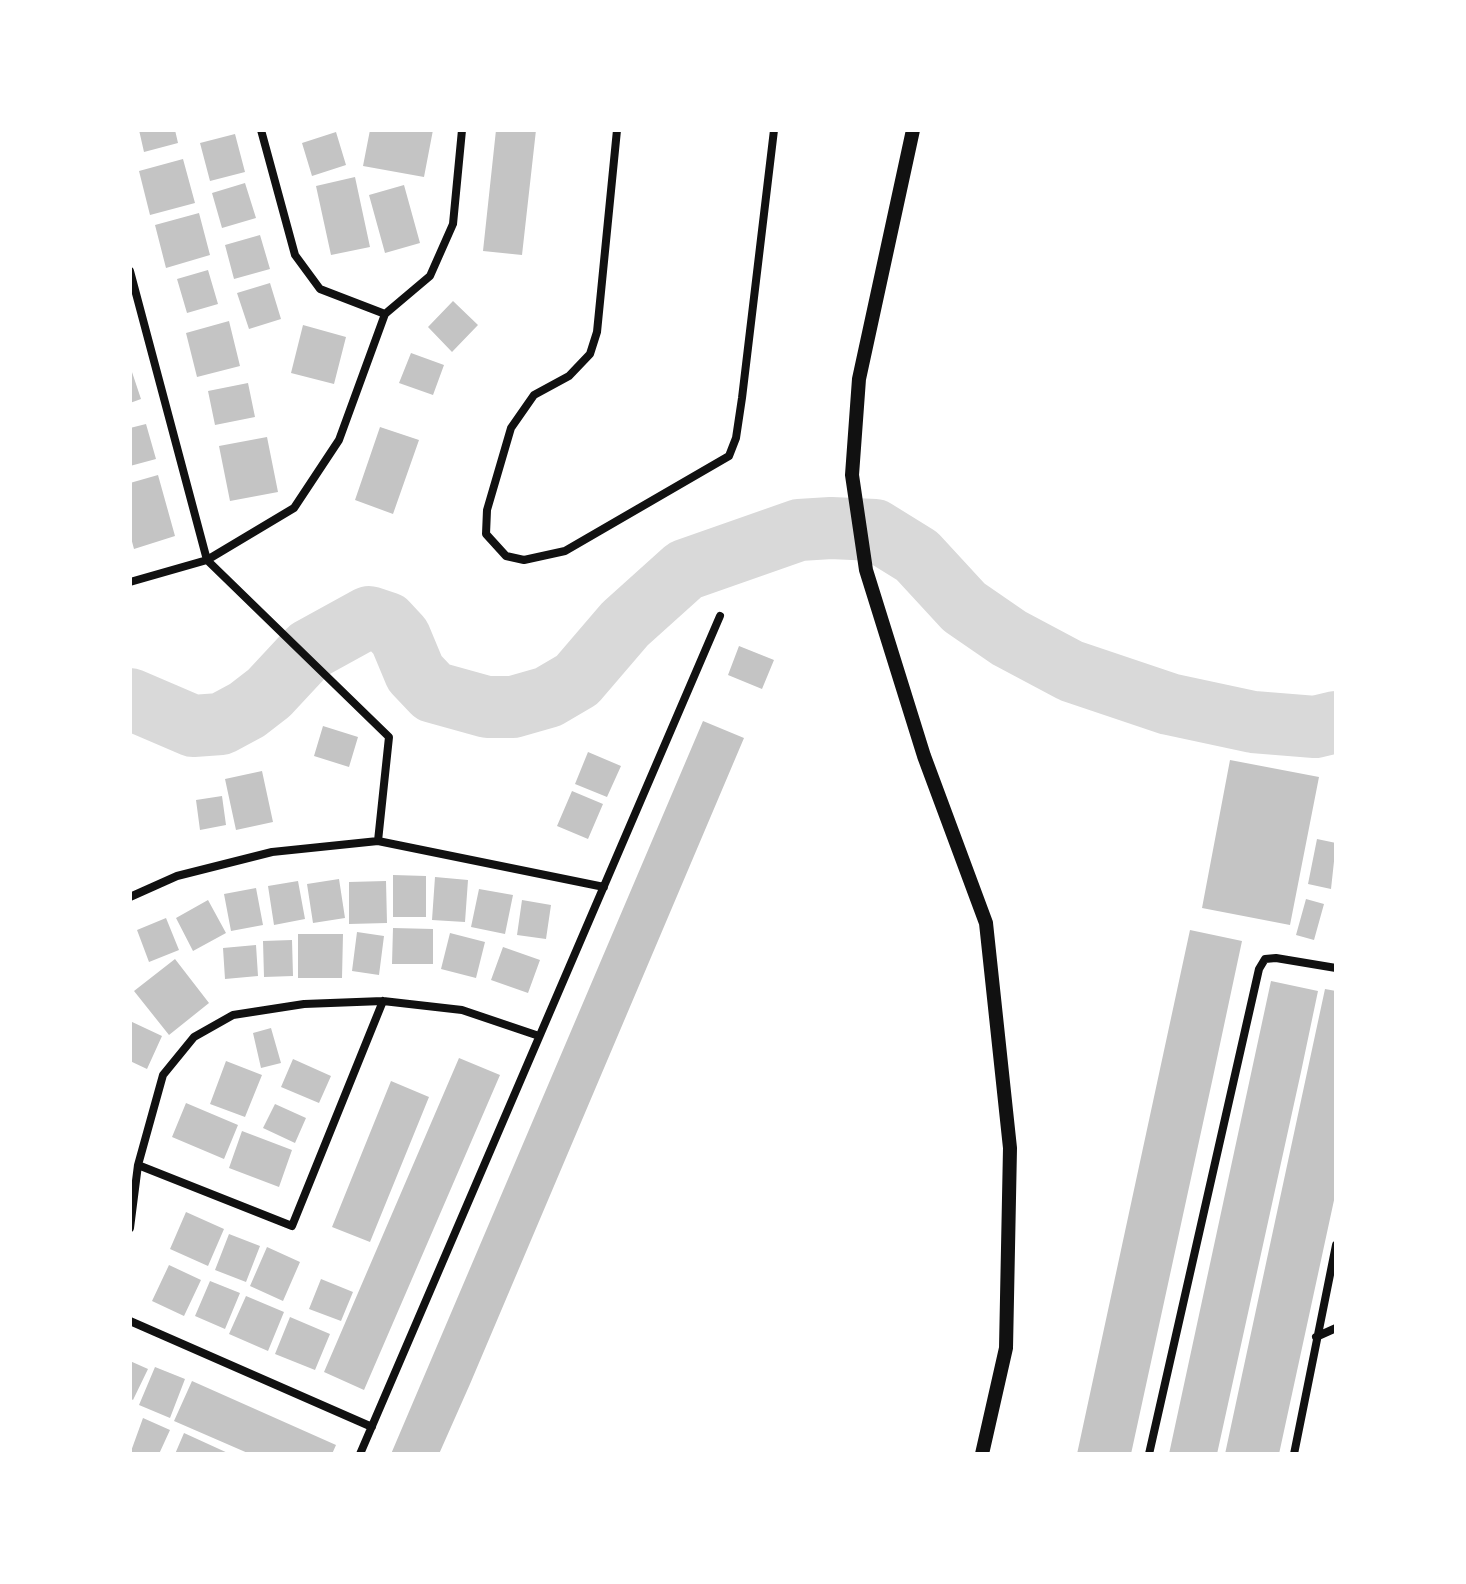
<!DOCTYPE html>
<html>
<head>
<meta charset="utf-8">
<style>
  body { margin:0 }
  #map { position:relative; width:1466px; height:1584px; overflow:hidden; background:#fff; font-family:Inter,sans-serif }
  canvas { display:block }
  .frame { position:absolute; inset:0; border:132px solid #fff; pointer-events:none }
</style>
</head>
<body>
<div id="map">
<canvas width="1466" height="1584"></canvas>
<div class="frame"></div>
</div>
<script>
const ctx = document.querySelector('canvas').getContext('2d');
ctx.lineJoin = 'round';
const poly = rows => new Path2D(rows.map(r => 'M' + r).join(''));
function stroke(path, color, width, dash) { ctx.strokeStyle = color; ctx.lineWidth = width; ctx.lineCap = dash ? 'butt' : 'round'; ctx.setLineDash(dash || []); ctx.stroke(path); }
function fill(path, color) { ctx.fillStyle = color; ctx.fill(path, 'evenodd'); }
stroke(poly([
  [130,699,193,726,221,724,247,710,269,693,309,650,369,617,387,623,400,637,415,673,433,692,487,707,513,707,548,697,577,680,625,624,685,570,799,530,831,528,875,530,917,556,964,607,1009,638,1071,671,1169,704,1253,722,1315,727,1336,722]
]), '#d9d9d9', 62);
fill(poly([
  [139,130,175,130,178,143,144,152],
  [370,130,433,130,424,177,363,166],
  [496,130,536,130,522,255,483,251],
  [336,132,346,165,312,176,302,143],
  [235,134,245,172,210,181,200,143],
  [183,159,195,203,150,215,139,171],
  [355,177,370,247,331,255,316,186],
  [245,183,256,218,222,228,212,193],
  [404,185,420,243,385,253,369,195],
  [199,213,210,255,166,268,155,225],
  [260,235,270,269,234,279,225,245],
  [208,270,218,304,187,313,177,279],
  [270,283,281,319,249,329,237,293],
  [453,301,478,325,452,352,428,327],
  [229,321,240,366,197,377,186,333],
  [303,325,346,337,334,384,291,373],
  [411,353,444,365,433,395,399,383],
  [130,366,141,399,130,403],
  [248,383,255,417,215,425,208,391],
  [146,424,156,459,130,466,130,428],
  [380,427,419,440,393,514,355,500],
  [267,437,278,492,230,501,219,446],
  [158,475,175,536,134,549,130,534,130,483],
  [739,646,774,660,762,689,728,675],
  [703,721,744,738,470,1384,439,1454,391,1454],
  [323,726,358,737,349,767,314,756],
  [588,752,621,766,607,797,575,784],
  [1230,760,1319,777,1290,925,1202,908],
  [262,771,273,822,236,830,225,779],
  [572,791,603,804,588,839,557,826],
  [222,796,226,825,200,830,196,800],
  [1317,839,1336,843,1331,889,1308,884],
  [393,875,426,876,426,917,393,917],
  [435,877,468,880,465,922,432,920],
  [339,879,345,918,313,923,307,884],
  [298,881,305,919,274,925,268,886],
  [386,881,387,923,349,924,349,882],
  [256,888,263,925,231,931,224,894],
  [479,889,513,895,505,934,471,927],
  [1306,899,1324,904,1314,940,1296,935],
  [208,900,226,933,193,951,176,918],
  [522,900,551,905,546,939,517,935],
  [166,918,179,950,149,962,137,930],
  [393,928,433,929,433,964,392,964],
  [1190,930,1242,941,1213,1077,1131,1454,1077,1454],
  [357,932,384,936,379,975,352,971],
  [450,933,485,942,476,978,441,969],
  [298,934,343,934,342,978,298,978],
  [292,940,293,976,264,977,263,941],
  [256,945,258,976,225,979,223,948],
  [503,947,540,960,528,993,491,980],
  [175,959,209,1003,169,1035,134,991],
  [1271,981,1318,991,1301,1072,1217,1454,1169,1454],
  [1325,989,1336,991,1336,1191,1279,1454,1225,1454],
  [130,1021,162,1036,147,1069,130,1061],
  [271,1028,281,1063,261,1068,253,1033],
  [459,1058,500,1075,364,1390,324,1372],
  [293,1059,331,1076,319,1103,281,1087],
  [226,1061,262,1075,245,1117,210,1104],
  [391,1081,429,1097,370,1242,332,1227],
  [186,1103,238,1125,224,1159,172,1137],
  [275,1104,306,1118,295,1143,263,1128],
  [242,1131,292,1150,279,1187,229,1168],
  [186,1212,224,1229,208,1266,170,1249],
  [229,1234,260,1246,246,1282,215,1270],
  [267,1247,300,1262,283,1301,250,1286],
  [169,1265,201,1280,184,1316,152,1301],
  [321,1279,353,1292,341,1321,309,1309],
  [210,1281,240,1293,225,1329,195,1316],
  [246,1296,284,1312,268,1351,229,1334],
  [290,1317,330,1334,315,1370,275,1354],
  [130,1361,148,1369,133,1400,130,1398],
  [155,1367,185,1379,170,1418,139,1405],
  [192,1381,336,1445,332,1454,250,1454,174,1421],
  [143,1418,170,1430,159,1454,130,1454],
  [184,1433,230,1454,175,1454]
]), '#c4c4c4');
stroke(poly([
  [261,130,295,255,320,289,385,314],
  [617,130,597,332,590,354,569,376,534,395,511,428,487,510,486,534,506,556,524,560,565,551,729,456,736,438,742,398,774,130],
  [130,271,207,560,389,737,378,841],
  [130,582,207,560,294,508,339,440,385,314,430,276,453,224,462,130],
  [130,897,177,876,272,852,378,841,604,887],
  [138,1165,292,1226,383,1001],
  [130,1228,138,1165,163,1075,194,1037,233,1015,304,1004,383,1001,462,1010,539,1036],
  [130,1321,372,1427],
  [1316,1337,1336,1328],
  [360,1454,720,616],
  [1149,1454,1259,969,1265,959,1276,958,1336,968],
  [1294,1454,1336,1245]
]), '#111', 8);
stroke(poly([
  [913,130,859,379,852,475,866,570,924,756,986,923,1010,1148,1006,1348,982,1454]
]), '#111', 14);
</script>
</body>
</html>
